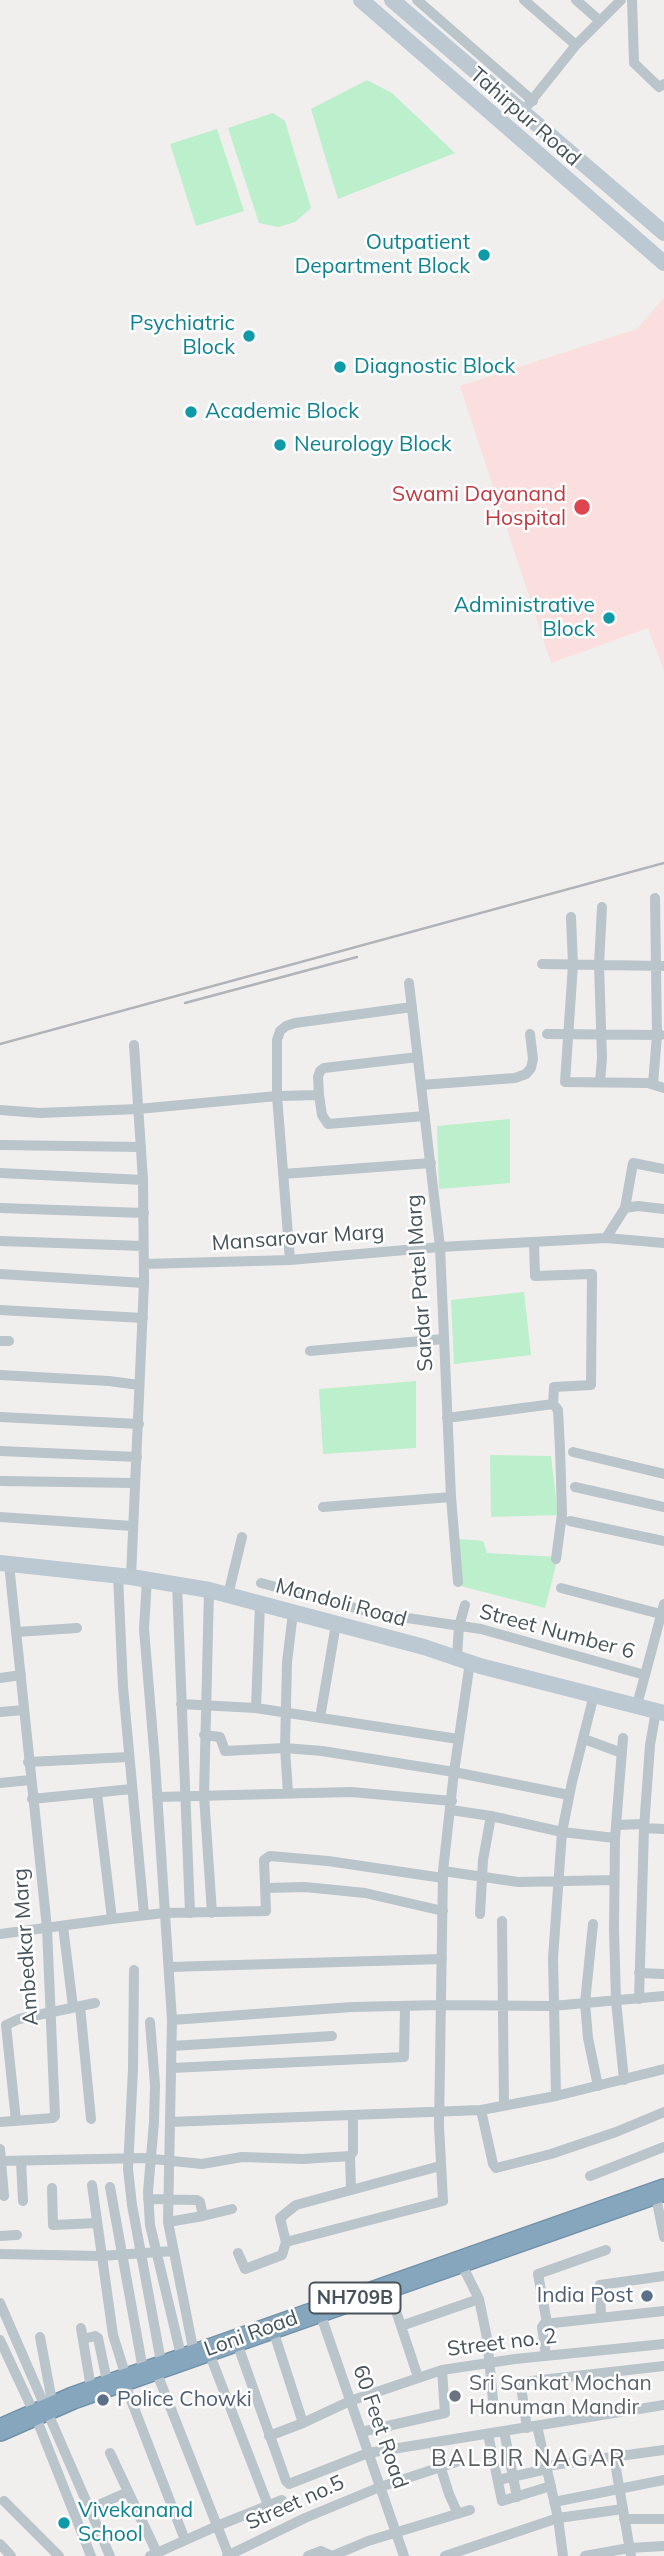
<!DOCTYPE html>
<html>
<head>
<meta charset="utf-8">
<style>
  body { margin:0 }
  canvas { display:block; background:#f1eeee }
</style>
</head>
<body>
<canvas width="664" height="2556"></canvas>
<script>
const ctx = document.querySelector('canvas').getContext('2d');
ctx.lineJoin = 'round';
function fill(path, color) { ctx.fillStyle = color; ctx.fill(path, 'evenodd'); }
const poly = rows => new Path2D(rows.map(r => 'M' + r).join(''));
function stroke(path, color, width, dash) { ctx.strokeStyle = color; ctx.lineWidth = width; ctx.lineCap = dash ? 'butt' : 'round'; ctx.setLineDash(dash || []); ctx.stroke(path); }
function write(font, color, halo, rows, align = 'center') {
  ctx.font = font + ' Mulish,sans-serif'; ctx.lineWidth = 5; ctx.setLineDash([]); ctx.textBaseline = 'middle'; ctx.strokeStyle = halo; ctx.fillStyle = color; for (const [text, x, y, turn = 0] of rows) {
    ctx.save(); ctx.translate(x, y); ctx.rotate((+turn || 0) * Math.PI / 180); ctx.textAlign = isNaN(turn) ? turn : align; if (halo) ctx.strokeText(text, 0, 0); ctx.fillText(text, 0, 0); ctx.restore();
  }
}
fill(poly([
  [664,298,664,671,648,628,551,663,460,386,637,329]
]), '#fbdede');
fill(poly([
  [367,80,392,93,455,153,338,199,311,109],
  [273,113,285,121,311,208,295,222,278,227,259,223,228,128],
  [217,129,244,211,196,226,170,144],
  [510,1119,510,1183,439,1189,437,1126],
  [524,1292,531,1355,454,1364,451,1300],
  [416,1381,416,1448,323,1454,319,1389],
  [490,1455,551,1456,558,1515,491,1517],
  [459,1539,483,1541,487,1553,558,1557,545,1608,461,1586]
]), '#bcefcb');
const highway = poly([
  [0,2430,73,2398,664,2190]
]);
stroke(highway, '#7191a9', 24);
stroke(poly([
  [417,0,533,101],
  [524,0,576,45],
  [576,0,600,21],
  [632,0,634,63,659,87,664,84],
  [528,105,576,45,621,0],
  [571,917,573,965,565,1082,648,1083,664,1088],
  [542,964,664,966],
  [409,983,440,1247,451,1497,458,1582],
  [547,1034,661,1035],
  [600,1082,602,1058,599,965,602,907],
  [653,1084,657,1035,655,898],
  [421,1085,515,1078,526,1074,531,1068,533,1059,530,1034],
  [319,1095,322,1115,328,1124,425,1116],
  [0,1110,40,1113,138,1109,277,1096,319,1095,318,1077,320,1071,324,1068,418,1057],
  [0,1145,141,1147],
  [0,1173,143,1180],
  [283,1174,431,1163],
  [0,1208,144,1213],
  [625,1208,633,1163,664,1169],
  [606,1238,625,1208,638,1206,664,1209],
  [0,1241,143,1246],
  [534,1242,535,1276,592,1274,591,1385,554,1387,553,1404,558,1410,560,1449,562,1514,556,1559],
  [290,1260,277,1096,277,1040,280,1031,286,1026,295,1023,412,1007],
  [144,1264,290,1260,440,1247,606,1238,664,1243],
  [0,1274,144,1283],
  [0,1310,143,1318],
  [0,1341,9,1341],
  [310,1351,444,1339],
  [0,1375,109,1381,139,1385],
  [0,1417,139,1424],
  [447,1418,553,1404],
  [0,1451,137,1457],
  [573,1452,664,1474],
  [0,1481,135,1483],
  [575,1487,664,1507],
  [323,1507,451,1497],
  [0,1517,132,1526],
  [570,1521,664,1541],
  [118,1575,123,1687,144,1914],
  [131,1577,144,1283,143,1180,134,1045],
  [147,1579,144,1629,155,1762,172,2020,168,2222,193,2348],
  [261,1583,374,1613,481,1629,645,1675],
  [177,1584,190,1913],
  [561,1588,664,1615],
  [209,1590,204,1796,212,1913],
  [228,1595,242,1537],
  [17,1632,77,1628],
  [457,1657,459,1626,465,1605],
  [0,1678,21,1675],
  [181,1704,256,1708,458,1739],
  [637,1705,664,1604],
  [256,1708,260,1603],
  [0,1712,24,1710],
  [320,1718,336,1624],
  [204,1735,220,1737,225,1751,285,1748,322,1751,454,1772,569,1795],
  [623,1738,615,1838,614,1929,616,2001,624,2080],
  [584,1739,622,1753],
  [28,1762,129,1757],
  [0,1783,30,1780],
  [97,1793,112,1919,164,1913,266,1911,264,1860,270,1856,328,1861,443,1878],
  [288,1793,285,1748,287,1662,293,1613],
  [157,1797,351,1792,452,1801],
  [32,1799,132,1789],
  [451,1810,491,1816],
  [616,1825,644,1824],
  [644,1828,664,1829],
  [443,1871,518,1882,614,1880],
  [266,1888,305,1887,365,1893,443,1911],
  [480,1914,483,1860,491,1816,562,1832,615,1838],
  [502,1921,504,2106],
  [593,1924,585,2003,588,2038,598,2086],
  [63,1926,73,2007],
  [0,1934,112,1919],
  [169,1967,442,1959],
  [134,1970,133,2069,128,2169,132,2205,162,2367,158,2376,229,2556],
  [639,1973,664,1974],
  [639,1999,644,1828,650,1745,656,1711],
  [80,2006,91,2119],
  [172,2020,352,2007,441,2005,552,2006,664,1996],
  [150,2022,155,2085,154,2122,148,2192,150,2225,180,2351],
  [172,2046,332,2036],
  [172,2068,404,2057,405,2006],
  [556,2096,553,1958,562,1832,572,1782,594,1695],
  [481,2110,493,2164,496,2168,551,2154,616,2132,664,2112],
  [16,2121,6,2025,19,2019,95,2003],
  [0,2122,53,2118,55,2116,47,1928,9,1564],
  [170,2122,481,2110,556,2096,664,2069],
  [0,2149,4,2196],
  [350,2156,351,2190],
  [0,2161,143,2158,202,2164,242,2157,303,2159,350,2156,353,2152,353,2115],
  [21,2161,23,2201],
  [590,2176,664,2147],
  [92,2185,113,2335,124,2370],
  [110,2187,142,2364],
  [52,2188,53,2225,97,2223],
  [655,2192,664,2237],
  [148,2199,197,2200,200,2202,203,2216,232,2209],
  [168,2222,203,2216],
  [0,2236,17,2235],
  [286,2242,443,2201,439,2126,443,1871,454,1772,470,1662],
  [238,2253,245,2269,282,2255,286,2242,280,2218,296,2205,440,2166],
  [0,2254,101,2256,173,2251],
  [460,2261,479,2299,487,2338,493,2400],
  [388,2287,418,2377],
  [0,2303,110,2556],
  [319,2310,404,2556],
  [601,2317,600,2285,664,2276],
  [547,2323,538,2274,606,2250],
  [401,2326,479,2299],
  [272,2327,303,2423],
  [81,2328,90,2382],
  [40,2337,51,2396],
  [83,2339,95,2336,98,2338,106,2376],
  [0,2340,35,2415,91,2556],
  [236,2340,286,2481,289,2484,368,2453,664,2405],
  [208,2350,268,2505],
  [546,2356,542,2327,544,2324,664,2311],
  [126,2387,185,2540],
  [537,2426,558,2518,563,2556],
  [527,2428,521,2386,523,2382,664,2366],
  [504,2431,517,2497],
  [361,2432,445,2413,442,2370],
  [488,2434,502,2501,551,2486],
  [269,2436,303,2423,350,2401,442,2370,515,2359,664,2344],
  [433,2443,449,2494,458,2514],
  [110,2453,157,2553],
  [614,2457,631,2556],
  [546,2466,664,2450],
  [498,2480,547,2469],
  [4,2501,59,2556],
  [554,2502,664,2480],
  [89,2509,128,2492],
  [624,2519,664,2519],
  [0,2544,11,2556],
  [150,2556,217,2526,282,2500],
  [227,2556,305,2518,380,2487,456,2462],
  [308,2556,321,2551,332,2556,368,2541,470,2510],
  [445,2556,558,2518,623,2509],
  [585,2556,629,2548,664,2546]
]), '#bac4cb', 10);
stroke(poly([
  [361,0,664,263],
  [392,0,664,233],
  [0,1563,131,1577,209,1590,424,1647,480,1666,664,1713]
]), '#bcc8d2', 16);
stroke(highway, '#86a6bd', 21);
stroke(poly([
  [185,1003,357,957],
  [0,1044,664,863]
]), '#b0b4b9', 2.5);
for (const [x, y, r, color] of [
  [484,255,7,"#0f9aa8"],
  [249,336,7,"#0f9aa8"],
  [340,367,7,"#0f9aa8"],
  [191,412,7,"#0f9aa8"],
  [280,445,7,"#0f9aa8"],
  [582,507,9,"#e0444e"],
  [609,618,7,"#0f9aa8"],
  [647,2296,7,"#5c6f8a"],
  [455,2396,7,"#6b7280"],
  [103,2400,7,"#5c6f8a"],
  [64,2523,7,"#0f9aa8"]
]) { const dot = new Path2D(); dot.arc(x, y, r, 0, 2 * Math.PI); ctx.fillStyle = color; ctx.fill(dot); stroke(dot, '#fff', 2.5); }
for (const [x, y, w] of [
  [355,2298,91]
]) { const box = new Path2D(); box.roundRect(x - w / 2, y - 15.5, w, 31, 5); ctx.fillStyle = '#fff'; ctx.fill(box); stroke(box, '#46535b', 2); }
write('bold 19px', '#46535b', null, [
  ["NH709B",355,2298]
]);
write('21px', '#46535b', '#fff', [
  ["Tahirpur Road",525,117,41],
  ["Mansarovar Marg",298,1238,-4],
  ["Sardar Patel Marg",420,1283,-94],
  ["Mandoli Road",341,1603,15],
  ["Street Number 6",557,1632,15],
  ["Ambedkar Marg",26,1947,-94],
  ["Loni Road",251,2334,-20],
  ["Street no. 2",502,2343,-7],
  ["60 Feet Road",380,2427,71],
  ["Street no.5",295,2503,-24]
]);
write('21px', '#0d838f', '#fff', [
  ["Outpatient",470,243,"right"],
  ["Department Block",470,267,"right"],
  ["Psychiatric",235,324,"right"],
  ["Block",235,348,"right"],
  ["Diagnostic Block",354,367],
  ["Academic Block",205,412],
  ["Neurology Block",294,445],
  ["Administrative",595,606,"right"],
  ["Block",595,630,"right"],
  ["Vivekanand",78,2511],
  ["School",78,2535]
], 'left');
write('21px', '#be3a42', '#fff', [
  ["Swami Dayanand",566,495],
  ["Hospital",566,519]
], 'right');
write('21px', '#4e5e75', '#fff', [
  ["India Post",633,2296],
  ["Police Chowki",117,2400,"left"]
], 'right');
write('21px', '#5b616d', '#fff', [
  ["Sri Sankat Mochan",469,2384],
  ["Hanuman Mandir",469,2408]
], 'left');
ctx.letterSpacing = '2px';
write('23px', '#5b5f63', '#fff', [
  ["BALBIR NAGAR",529,2459]
]);
ctx.letterSpacing = '0px';
</script>
</body>
</html>
